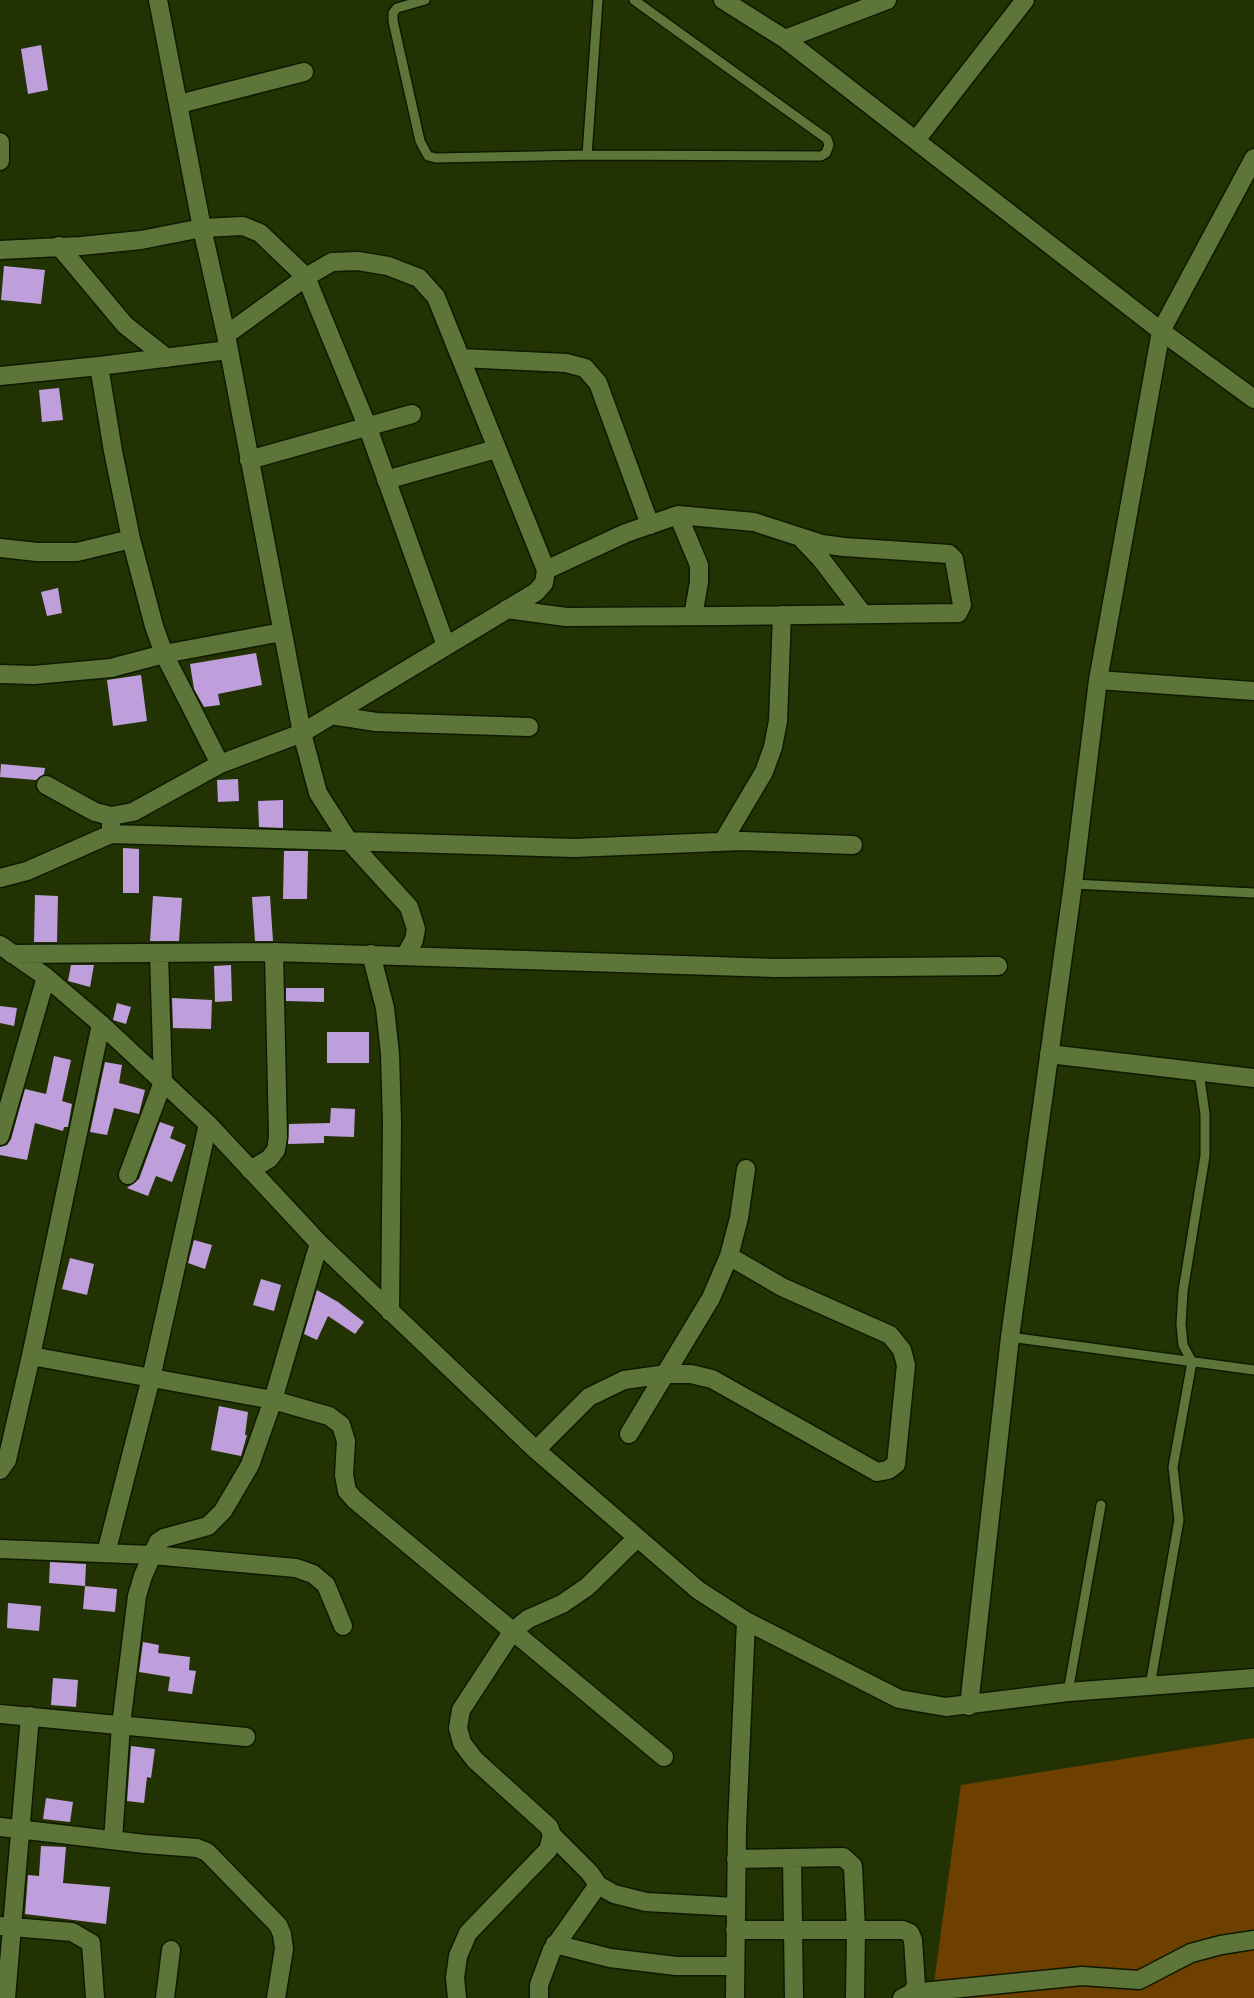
<!DOCTYPE html>
<html>
<head>
<meta charset="utf-8">
<style>
  body { margin:0 }
  canvas { display:block; background:#223202 }
</style>
</head>
<body>
<canvas width="1254" height="1998"></canvas>
<script>
const ctx = document.querySelector('canvas').getContext('2d');
ctx.lineJoin = 'round';
function fill(path, color) { ctx.fillStyle = color; ctx.fill(path, 'evenodd'); }
const poly = rows => new Path2D(rows.map(r => 'M' + r).join(''));
function stroke(path, color, width, dash) { ctx.strokeStyle = color; ctx.lineWidth = width; ctx.lineCap = dash ? 'butt' : 'round'; ctx.setLineDash(dash || []); ctx.stroke(path); }
fill(poly([
  [1254,1738,1254,1998,932,1998,961,1785]
]), '#6d4000');
fill(poly([
  [41,45,48,90,28,94,21,49],
  [4,266,45,270,41,304,1,300],
  [59,388,63,420,42,422,39,390],
  [58,588,62,613,47,616,41,592],
  [256,653,262,685,218,694,220,705,204,707,194,689,190,664],
  [141,675,147,721,113,726,107,680],
  [1,764,45,768,44,774,36,780,0,777],
  [238,779,239,801,218,802,217,780],
  [283,800,283,828,259,827,258,801],
  [123,848,139,849,139,893,123,893],
  [284,851,308,851,307,899,283,899],
  [35,895,58,896,57,942,34,942],
  [153,896,182,898,179,941,150,941],
  [270,896,273,941,255,941,252,897],
  [71,965,94,965,90,987,68,981],
  [231,965,232,1001,215,1002,214,966],
  [286,988,324,988,324,1002,286,1001],
  [172,998,212,1000,211,1029,173,1028],
  [117,1003,131,1007,126,1024,113,1020],
  [0,1006,17,1008,14,1026,0,1023],
  [327,1032,369,1032,369,1063,327,1063],
  [54,1056,71,1060,62,1101,72,1104,68,1127,64,1127,63,1131,35,1123,27,1160,0,1155,0,1147,7,1145,11,1139,25,1089,46,1094],
  [105,1062,122,1065,119,1083,145,1090,139,1114,114,1108,107,1135,90,1132],
  [331,1108,355,1109,354,1137,324,1136,324,1143,288,1144,289,1124,330,1123],
  [160,1122,174,1127,170,1138,186,1145,172,1182,156,1176,148,1196,127,1188,139,1179],
  [194,1240,212,1245,205,1269,188,1263],
  [70,1258,94,1264,87,1295,62,1289],
  [261,1279,281,1285,274,1311,253,1305],
  [317,1290,338,1302,364,1322,355,1334,328,1316,317,1340,304,1334],
  [219,1406,248,1412,245,1435,247,1435,241,1456,211,1450],
  [50,1562,86,1564,85,1586,49,1583],
  [85,1586,117,1589,115,1612,83,1609],
  [8,1603,41,1606,39,1631,7,1628],
  [143,1642,159,1645,158,1653,190,1657,189,1670,196,1671,192,1694,168,1691,170,1677,139,1672],
  [53,1678,78,1680,76,1707,51,1705],
  [131,1746,155,1749,151,1778,147,1777,144,1803,127,1801],
  [46,1798,73,1802,70,1822,43,1819],
  [41,1846,66,1847,63,1883,110,1887,106,1924,25,1914,28,1875,39,1876]
]), '#be9fdc');
const service = poly([
  [425,0,397,8,393,13,393,21,420,141,428,156,436,158,587,155,821,156,826,153,829,145,827,139,634,0],
  [587,155,598,0],
  [1073,884,1254,893],
  [1010,1337,1254,1370],
  [1150,1686,1179,1520,1173,1467,1192,1362,1183,1345,1181,1324,1183,1291,1205,1156,1205,1114,1199,1072],
  [1068,1692,1101,1505]
]);
const minor = poly([
  [158,0,202,228,226,335,302,733,318,793,348,840,409,907,416,929,414,940,405,956],
  [723,0,785,39,1161,331,1254,399],
  [785,39,887,0],
  [179,104,304,72],
  [916,140,1025,0],
  [0,142,0,161],
  [59,246,125,325,167,358],
  [0,250,81,246,141,240,202,228,243,226,260,233,306,277,332,262,358,261,388,266,419,278,436,297,546,570,544,583,536,592,302,733,220,764,133,812,111,816],
  [226,335,306,277,368,428,446,646],
  [461,358,566,363,585,368,598,383,650,525],
  [99,366,228,350],
  [0,376,99,366,113,451,131,539],
  [249,460,412,414],
  [386,480,496,449],
  [678,515,699,565,699,582,693,616],
  [803,540,821,559,863,614],
  [0,548,37,552,77,552,131,539,154,626,164,654,220,764],
  [507,609,566,617,724,616,958,613,962,605,954,559,949,554,844,547,822,544,754,522,678,515,626,533,546,570],
  [0,674,34,675,111,668,164,654,282,632],
  [1098,680,1254,691],
  [331,715,376,722,529,727],
  [46,785,95,812,111,816,111,827],
  [723,841,764,772,773,747,778,721,782,615],
  [0,878,27,871,111,834,574,848,742,841,853,845],
  [0,945,46,977,101,1024,208,1124,319,1243,536,1450,698,1590,746,1621,899,1699,946,1707,1068,1692,1254,1678],
  [12,954,274,952,776,968,998,966],
  [371,954,385,1008,390,1054,392,1123,390,1312],
  [1049,1054,1254,1078],
  [0,1136,46,977],
  [250,1170,269,1159,276,1150,278,1137,274,952],
  [128,1175,163,1082,159,954],
  [31,1356,273,1400,329,1416,341,1425,346,1441,344,1475,347,1491,355,1500,664,1757],
  [629,1434,711,1298,729,1256,739,1218,746,1169],
  [536,1450,589,1397,624,1380,667,1374,691,1374,712,1379,877,1472,888,1470,896,1464,906,1365,902,1350,890,1335,782,1287,729,1256],
  [0,1470,7,1460,31,1356,101,1024],
  [0,1549,152,1555,296,1568,313,1574,326,1585,343,1626],
  [106,1553,151,1378,208,1124],
  [969,1706,1010,1337,1073,884,1098,680,1161,331,1254,158],
  [0,1714,246,1737],
  [0,1827,145,1844,197,1848,207,1852,278,1925,282,1934,284,1949,276,1998],
  [552,1835,590,1873,598,1885,614,1894,646,1902,736,1907],
  [113,1840,121,1725,137,1596,143,1576,158,1542,164,1538,208,1526,223,1511,250,1465,273,1400,319,1243],
  [792,1858,794,1998],
  [736,1859,843,1857,853,1866,856,1930,855,1998],
  [0,1926,72,1932,91,1943,95,1998],
  [735,1930,903,1930,910,1933,913,1940,916,1986,912,1993,902,1998],
  [555,1944,610,1958,676,1966,735,1966],
  [912,1993,1082,1976,1139,1980,1191,1953,1221,1945,1254,1940],
  [6,1998,30,1716],
  [165,1998,171,1950],
  [457,1998,455,1978,458,1956,468,1933,548,1850,552,1835,549,1827,475,1760,462,1743,458,1728,461,1710,512,1632,528,1619,562,1604,587,1587,637,1538],
  [539,1998,539,1985,552,1950,598,1885],
  [735,1998,737,1827,746,1621]
]);
stroke(service, '#0e1900', 12);
stroke(minor, '#0e1900', 21);
stroke(service, '#5d7538', 9);
stroke(minor, '#5d7538', 18);
</script>
</body>
</html>
